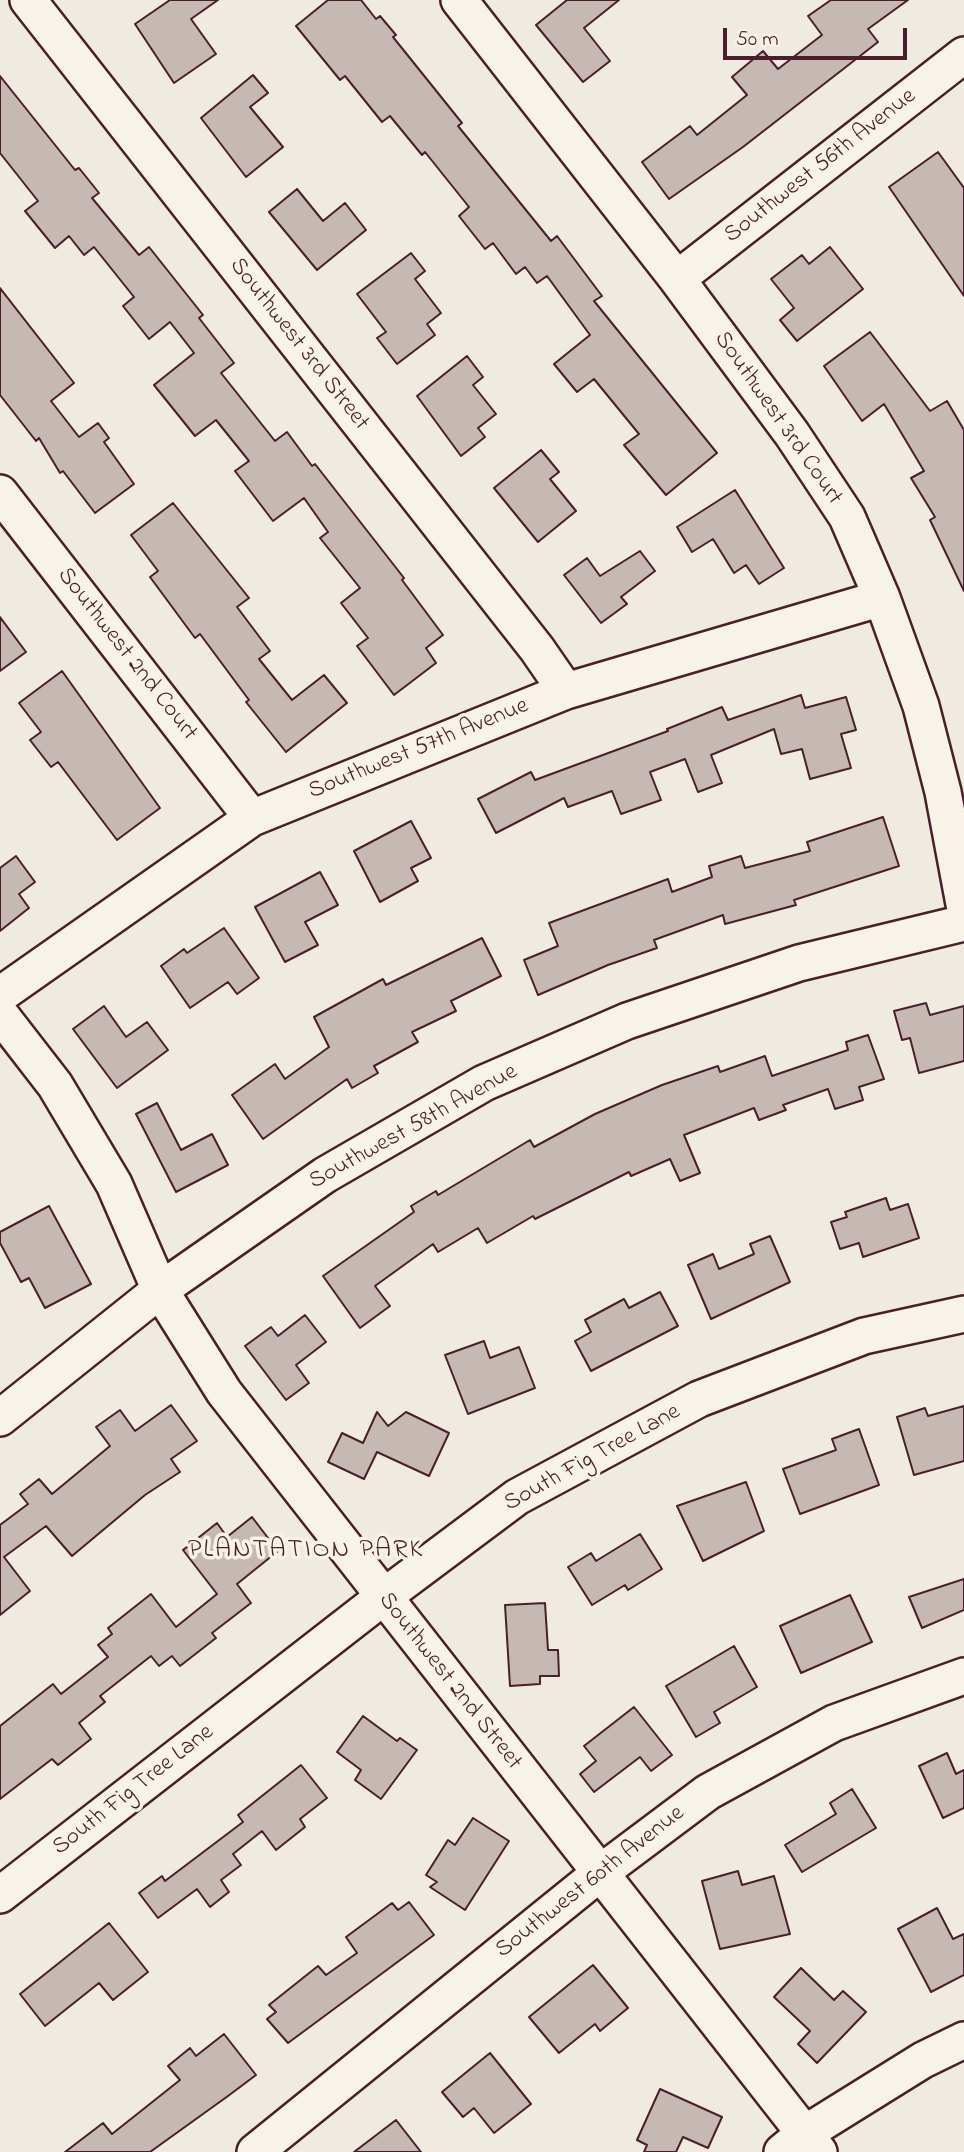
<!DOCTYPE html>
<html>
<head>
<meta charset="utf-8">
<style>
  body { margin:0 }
  #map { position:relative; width:964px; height:2152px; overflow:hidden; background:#f0ebe0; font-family:"Indie Flower",sans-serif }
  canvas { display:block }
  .scale { position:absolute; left:723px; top:28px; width:184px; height:32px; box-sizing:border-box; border:4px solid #4a1f2b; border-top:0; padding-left:9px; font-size:21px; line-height:24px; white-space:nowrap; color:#4a1f2b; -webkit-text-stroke:5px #f7f3e8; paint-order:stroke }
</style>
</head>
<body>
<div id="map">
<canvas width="964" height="2152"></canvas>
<div class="scale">50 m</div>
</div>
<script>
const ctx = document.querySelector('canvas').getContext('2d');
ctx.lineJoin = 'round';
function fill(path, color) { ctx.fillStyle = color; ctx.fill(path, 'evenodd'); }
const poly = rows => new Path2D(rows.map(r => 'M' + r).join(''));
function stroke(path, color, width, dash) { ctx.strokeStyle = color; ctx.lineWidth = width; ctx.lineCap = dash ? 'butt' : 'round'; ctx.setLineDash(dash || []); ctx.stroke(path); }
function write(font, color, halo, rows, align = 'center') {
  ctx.font = font + ' "Indie Flower",sans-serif'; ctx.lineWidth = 7; ctx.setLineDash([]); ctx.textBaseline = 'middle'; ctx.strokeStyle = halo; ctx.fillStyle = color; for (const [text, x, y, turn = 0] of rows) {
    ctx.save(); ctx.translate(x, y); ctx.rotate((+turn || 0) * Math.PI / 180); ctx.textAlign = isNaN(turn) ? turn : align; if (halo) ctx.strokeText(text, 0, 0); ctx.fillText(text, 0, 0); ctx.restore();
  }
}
const building = poly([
  [170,0,218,0,191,19,216,54,174,83,135,24,170,0],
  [328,0,361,0,376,19,380,16,396,35,393,37,462,123,458,126,551,241,557,236,602,296,594,301,717,453,666,495,624,445,639,434,594,379,577,392,554,364,590,335,547,276,537,283,525,267,516,274,493,243,485,249,459,216,469,207,425,152,422,155,390,116,382,122,345,76,340,80,296,26,328,0],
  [567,0,619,0,584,28,610,61,583,82,536,25,567,0],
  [831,0,908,0,868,29,878,42,743,147,669,199,642,162,690,126,697,135,747,95,732,77,763,51,778,69,822,35,808,16,831,0],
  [253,75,268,93,250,107,283,147,246,177,201,118,253,75],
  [0,76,75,170,79,168,99,193,92,198,139,255,149,247,203,315,199,318,234,363,221,373,275,441,287,432,312,466,315,464,404,578,402,580,443,635,426,648,436,663,394,695,357,646,368,638,341,603,360,588,320,538,328,532,304,498,273,521,235,471,249,461,216,420,195,436,154,385,194,353,170,322,149,339,123,306,134,297,94,247,84,255,69,236,55,248,25,211,38,201,0,153,0,76],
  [938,152,964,188,964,296,889,187,938,152],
  [297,189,323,221,345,203,366,230,317,270,269,212,297,189],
  [830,247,863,289,797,341,780,320,794,308,771,279,802,255,809,264,830,247],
  [411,253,425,271,415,279,441,313,427,324,435,335,397,364,377,338,386,332,357,294,411,253],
  [0,288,74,383,51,401,79,437,98,423,109,438,104,442,134,484,95,513,63,471,60,473,39,438,36,441,0,395,0,288],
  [870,332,930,411,947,401,964,430,964,591,930,520,935,517,911,478,924,471,884,404,862,421,824,366,870,332],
  [467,356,483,377,473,385,496,414,478,428,485,437,461,456,417,396,467,356],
  [541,450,559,472,550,479,576,511,538,542,494,488,541,450],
  [735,490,784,568,759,584,746,565,734,573,713,539,692,552,677,527,735,490],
  [173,503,249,598,237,607,270,651,259,659,292,700,324,675,347,703,286,752,246,702,249,700,200,634,195,638,150,577,158,571,131,535,173,503],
  [640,551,655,571,621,597,627,604,601,623,564,575,587,558,600,576,640,551],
  [0,617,26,652,0,671,0,617],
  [62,671,160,808,117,840,58,762,51,767,30,740,41,732,19,703,62,671],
  [801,695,805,708,846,697,856,730,841,734,851,768,810,779,802,749,781,754,774,729,711,755,722,783,698,792,685,759,650,772,661,800,621,814,612,791,568,807,564,798,496,833,478,799,531,772,535,780,668,731,667,729,722,707,728,720,801,695],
  [883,817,899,866,794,900,796,905,725,924,723,915,654,940,657,948,608,965,538,995,524,960,558,946,549,923,668,879,672,892,712,877,709,866,741,856,745,868,810,851,807,842,883,817],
  [411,821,431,858,411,868,418,881,380,902,354,851,411,821],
  [16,856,35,882,19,894,29,908,0,931,0,868,16,856],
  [320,872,338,905,305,922,318,945,285,962,255,907,320,872],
  [224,928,259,978,237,994,228,982,190,1008,161,966,184,949,187,953,224,928],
  [482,938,501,976,451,1001,456,1011,412,1032,418,1042,374,1066,378,1073,352,1088,347,1079,263,1139,232,1095,275,1064,285,1079,329,1047,314,1017,383,979,386,985,482,938],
  [926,1003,930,1015,964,1006,964,1061,919,1073,910,1038,902,1040,894,1011,926,1003],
  [104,1006,126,1037,147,1022,168,1050,117,1088,73,1029,104,1006],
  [868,1035,884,1079,859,1087,863,1100,835,1109,828,1089,783,1105,786,1110,759,1120,754,1108,684,1135,700,1173,680,1181,670,1159,631,1176,629,1172,535,1219,533,1216,487,1243,478,1228,438,1252,433,1244,375,1286,390,1306,360,1328,323,1276,414,1212,411,1206,436,1191,438,1195,530,1140,534,1147,595,1114,662,1085,718,1066,720,1072,765,1056,772,1076,848,1050,846,1042,868,1035],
  [157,1103,181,1150,212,1134,228,1165,176,1192,136,1114,157,1103],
  [886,1198,890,1210,908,1204,919,1238,863,1257,859,1243,840,1249,831,1222,847,1217,845,1212,886,1198],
  [49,1206,91,1284,45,1308,29,1278,21,1282,0,1243,0,1232,49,1206],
  [770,1236,790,1282,711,1319,688,1265,713,1254,719,1269,754,1254,750,1244,770,1236],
  [660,1292,678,1326,591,1371,575,1341,591,1332,585,1320,624,1299,629,1308,660,1292],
  [305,1315,326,1342,296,1365,309,1383,286,1400,245,1346,271,1327,278,1336,305,1315],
  [484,1341,490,1358,519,1347,535,1388,468,1414,445,1355,484,1341],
  [171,1405,197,1441,171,1459,180,1472,145,1495,72,1556,46,1526,4,1557,30,1591,0,1615,0,1525,28,1504,20,1494,39,1479,52,1494,110,1446,96,1427,120,1410,135,1431,171,1405],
  [964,1406,964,1461,914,1475,897,1417,925,1408,928,1416,964,1406],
  [377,1412,388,1426,406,1412,449,1433,429,1476,377,1452,364,1479,328,1462,342,1433,363,1443,377,1412],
  [859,1429,879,1485,800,1514,783,1469,836,1450,832,1439,859,1429],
  [746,1482,764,1531,703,1561,677,1506,746,1482],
  [252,1517,278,1551,237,1584,251,1603,212,1633,216,1638,180,1666,172,1656,159,1666,151,1656,100,1696,105,1702,79,1723,91,1739,58,1765,52,1759,0,1799,0,1726,53,1684,61,1694,108,1657,98,1645,112,1634,108,1628,151,1594,176,1627,217,1594,183,1550,217,1523,227,1537,252,1517],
  [640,1534,662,1569,628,1590,625,1585,592,1605,568,1567,591,1553,596,1561,640,1534],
  [964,1579,964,1610,922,1628,909,1597,964,1579],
  [850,1595,872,1642,801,1673,780,1626,850,1595],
  [545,1603,548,1650,558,1650,559,1676,540,1676,540,1684,510,1686,505,1605,545,1603],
  [734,1646,757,1687,714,1712,720,1723,696,1737,666,1686,734,1646],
  [634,1707,672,1755,651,1771,640,1757,594,1792,580,1774,596,1761,584,1746,634,1707],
  [363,1716,397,1741,400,1738,417,1750,381,1799,355,1780,361,1770,337,1752,363,1716],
  [947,1753,956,1774,964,1770,964,1808,943,1818,919,1766,947,1753],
  [301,1765,327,1798,300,1819,305,1827,276,1850,262,1831,233,1854,241,1865,221,1880,229,1892,210,1907,197,1889,158,1918,139,1893,162,1876,165,1881,243,1822,238,1815,301,1765],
  [852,1789,876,1828,802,1872,785,1845,836,1814,830,1803,852,1789],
  [473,1818,509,1841,465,1910,430,1887,437,1882,426,1875,448,1840,455,1845,473,1818],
  [738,1871,742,1885,774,1876,790,1934,720,1949,702,1881,738,1871],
  [409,1902,434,1935,288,2043,267,2019,276,2012,269,2005,318,1966,326,1975,357,1953,346,1937,392,1903,398,1910,409,1902],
  [937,1908,953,1939,964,1934,964,1975,931,1992,898,1929,937,1908],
  [109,1923,148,1972,113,2000,99,1983,45,2026,20,1994,109,1923],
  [593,1965,628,2008,600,2031,595,2024,559,2053,529,2017,593,1965],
  [801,1968,834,2000,843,1991,866,2012,817,2063,798,2044,810,2031,774,1997,801,1968],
  [224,2034,256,2075,228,2096,150,2152,65,2152,103,2123,112,2134,180,2080,168,2066,190,2048,196,2056,224,2034],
  [490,2053,531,2104,494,2133,474,2108,463,2117,442,2092,490,2053],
  [660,2089,722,2117,708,2148,683,2137,676,2152,644,2152,647,2145,637,2140,660,2089],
  [396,2120,421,2152,354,2152,396,2120]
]);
fill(building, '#c6b8b3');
stroke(building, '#4a1f2b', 2);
const minor = poly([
  [28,0,537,649,566,691],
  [459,0,677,279,792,434,847,517,882,598,921,706,943,792,964,904],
  [677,279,964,55],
  [0,493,252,818],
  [0,995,252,818,566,691,882,598],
  [0,1014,55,1085,114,1184,160,1290,224,1392,819,2152],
  [0,1418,160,1290,325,1175,484,1083,627,1021,799,963,964,923],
  [0,1895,382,1598,517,1497,699,1399,864,1336,964,1314],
  [255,2152,600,1873,708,1792,834,1723,964,1676],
  [782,2152,804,2134,923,2060,964,2040]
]);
stroke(minor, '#4a1f2b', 40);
stroke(minor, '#f7f3e8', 35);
write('24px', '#4a1f2b', '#f7f3e8', [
  ["Southwest 56th Avenue",821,167,-38],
  ["Southwest 3rd Street",298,345,52],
  ["Southwest 3rd Court",777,419,55],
  ["Southwest 2nd Court",126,655,52],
  ["Southwest 57th Avenue",419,750,-22],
  ["Southwest 58th Avenue",414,1128,-29],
  ["South Fig Tree Lane",593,1459,-29],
  ["Southwest 2nd Street",449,1682,52],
  ["South Fig Tree Lane",134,1791,-38],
  ["Southwest 60th Avenue",591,1883,-38]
]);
ctx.letterSpacing = '2px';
write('26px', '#4a1f2b', '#f7f3e8', [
  ["PLANTATION PARK",306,1552]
]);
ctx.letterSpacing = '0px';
</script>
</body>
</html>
